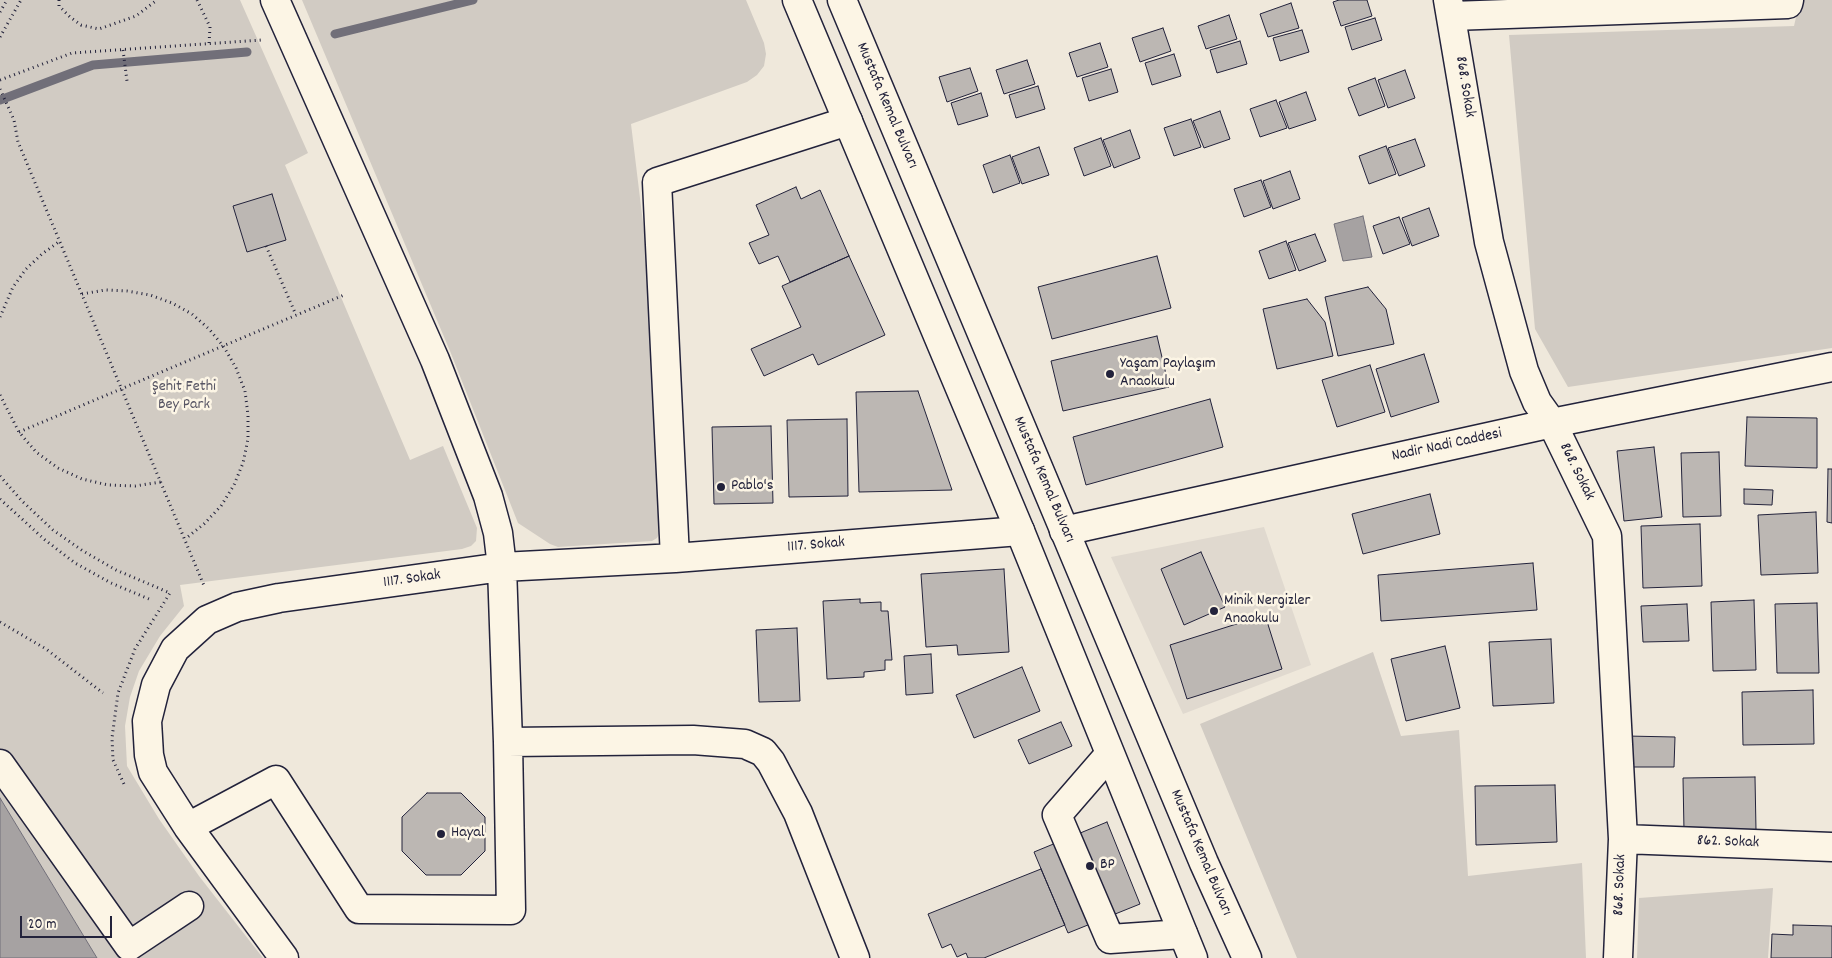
<!DOCTYPE html>
<html>
<head>
<meta charset="utf-8">
<style>
  body { margin:0 }
  #map { position:relative; width:1832px; height:958px; overflow:hidden; background:#efe8db; font-family:Dekko,sans-serif }
  canvas { display:block }
  .scale { position:absolute; left:20px; top:916px; width:92px; height:22px; box-sizing:border-box; border:2px solid #22223b; border-top:0; padding-left:6px; font-size:15px; line-height:18px; white-space:nowrap; color:#22223b; -webkit-text-stroke:4px #fcf5e5; paint-order:stroke }
</style>
</head>
<body>
<div id="map">
<canvas width="1832" height="958"></canvas>
<div class="scale">20 m</div>
</div>
<script>
const ctx = document.querySelector('canvas').getContext('2d');
ctx.lineJoin = 'round';
function fill(path, color) { ctx.fillStyle = color; ctx.fill(path, 'evenodd'); }
const poly = rows => new Path2D(rows.map(r => 'M' + r).join(''));
function stroke(path, color, width, dash) { ctx.strokeStyle = color; ctx.lineWidth = width; ctx.lineCap = dash ? 'butt' : 'round'; ctx.setLineDash(dash || []); ctx.stroke(path); }
function write(font, color, halo, rows, align = 'center') {
  ctx.font = font + ' Dekko,sans-serif'; ctx.lineWidth = 5; ctx.setLineDash([]); ctx.textBaseline = 'middle'; ctx.strokeStyle = halo; ctx.fillStyle = color; for (const [text, x, y, turn = 0] of rows) {
    ctx.save(); ctx.translate(x, y); ctx.rotate((+turn || 0) * Math.PI / 180); ctx.textAlign = isNaN(turn) ? turn : align; if (halo) ctx.strokeText(text, 0, 0); ctx.fillText(text, 0, 0); ctx.restore();
  }
}
fill(poly([
  [1264,527,1311,665,1183,714,1111,557]
]), '#e0d9cf');
fill(poly([
  [0,0,240,0,308,153,285,165,410,460,443,446,477,528,476,541,471,546,462,549,180,585,184,606,160,636,139,671,130,697,125,726,127,766,159,819,199,876,263,958,97,958,0,798],
  [302,0,746,0,764,43,766,54,764,66,757,75,747,82,631,124,648,264,660,532,657,538,652,541,558,547,550,544,518,523,450,351],
  [1800,0,1832,0,1832,348,1568,387,1535,329,1509,35,1794,26],
  [1373,652,1401,736,1459,730,1468,876,1582,863,1586,958,1297,958,1200,724],
  [1773,888,1768,958,1637,958,1639,898]
]), '#d1cbc3');
const water = poly([
  [1363,216,1372,257,1343,261,1334,224,1363,216],
  [0,798,97,958,0,958,0,798]
]);
fill(water, '#a6a2a2');
stroke(water, '#716f79', 1);
stroke(poly([
  [335,34,473,0],
  [0,100,93,65,247,52]
]), '#716f79', 9);
const building = poly([
  [1339,0,1367,0,1372,16,1341,26,1333,2,1339,0],
  [1291,3,1299,28,1268,37,1260,14,1291,3],
  [1229,15,1237,39,1206,49,1198,26,1229,15],
  [1375,18,1382,40,1352,50,1345,27,1375,18],
  [1163,28,1171,51,1140,62,1132,38,1163,28],
  [1302,30,1309,52,1280,61,1273,38,1302,30],
  [1240,41,1247,64,1217,73,1210,50,1240,41],
  [1100,43,1108,67,1077,77,1069,53,1100,43],
  [1174,54,1181,76,1152,85,1145,63,1174,54],
  [1027,60,1035,84,1004,94,996,70,1027,60],
  [970,68,978,91,947,102,939,77,970,68],
  [1111,69,1118,92,1089,101,1082,78,1111,69],
  [1405,70,1415,98,1388,108,1378,80,1405,70],
  [1375,78,1385,106,1359,116,1348,88,1375,78],
  [1038,86,1045,109,1016,118,1009,95,1038,86],
  [1306,92,1316,120,1289,129,1279,102,1306,92],
  [981,93,988,116,958,125,951,103,981,93],
  [1276,100,1287,128,1260,137,1250,109,1276,100],
  [1220,111,1230,139,1204,148,1193,121,1220,111],
  [1191,119,1201,147,1174,156,1164,128,1191,119],
  [1130,130,1140,158,1114,168,1103,140,1130,130],
  [1101,138,1111,166,1084,176,1074,148,1101,138],
  [1415,139,1425,166,1399,176,1388,148,1415,139],
  [1386,146,1396,174,1369,184,1359,156,1386,146],
  [1039,147,1049,175,1022,184,1012,157,1039,147],
  [1010,155,1020,183,993,193,983,165,1010,155],
  [1290,171,1300,199,1273,209,1263,181,1290,171],
  [1261,180,1271,207,1244,217,1234,189,1261,180],
  [796,187,801,199,820,190,849,256,790,282,778,256,759,264,749,243,769,235,756,205,796,187],
  [272,194,286,240,247,252,233,206,272,194],
  [1429,208,1439,236,1412,246,1402,218,1429,208],
  [1399,217,1410,244,1383,254,1373,226,1399,217],
  [1315,234,1326,261,1299,271,1288,243,1315,234],
  [1286,241,1296,270,1269,279,1259,251,1286,241],
  [849,256,885,335,818,365,813,354,764,376,751,349,801,327,782,286,849,256],
  [1157,256,1171,308,1052,339,1038,287,1157,256],
  [1368,287,1386,309,1394,344,1338,356,1325,297,1368,287],
  [1307,299,1325,322,1333,356,1277,369,1263,309,1307,299],
  [1157,336,1169,387,1063,411,1051,361,1157,336],
  [1424,354,1439,402,1391,417,1376,369,1424,354],
  [1370,365,1385,412,1337,427,1322,380,1370,365],
  [918,391,952,490,859,492,856,392,918,391],
  [1210,399,1223,447,1086,485,1073,437,1210,399],
  [1747,417,1817,418,1817,468,1745,466,1747,417],
  [847,419,848,496,789,497,787,420,847,419],
  [771,426,773,503,714,504,712,427,771,426],
  [1654,447,1662,517,1624,521,1617,451,1654,447],
  [1719,452,1721,516,1683,517,1681,453,1719,452],
  [1828,469,1832,469,1832,523,1827,522,1828,469],
  [1744,489,1773,490,1772,505,1744,504,1744,489],
  [1430,494,1440,534,1363,554,1352,514,1430,494],
  [1816,512,1818,573,1761,575,1758,515,1816,512],
  [1700,524,1702,586,1643,588,1641,526,1700,524],
  [1201,552,1225,607,1184,625,1161,569,1201,552],
  [1533,563,1537,610,1381,621,1378,575,1533,563],
  [1004,569,1009,652,958,655,957,645,926,647,921,574,1004,569],
  [860,599,860,603,881,602,881,611,888,611,892,660,885,660,885,670,864,672,864,677,827,679,823,601,860,599],
  [1754,600,1756,670,1713,671,1711,602,1754,600],
  [1817,603,1819,673,1777,673,1775,604,1817,603],
  [1687,604,1689,641,1643,642,1641,606,1687,604],
  [1265,615,1282,669,1187,699,1170,645,1265,615],
  [797,628,800,701,759,702,756,630,797,628],
  [1551,639,1554,703,1493,706,1489,642,1551,639],
  [1445,646,1460,708,1406,721,1391,659,1445,646],
  [931,654,933,693,906,695,904,656,931,654],
  [1022,667,1040,711,974,738,956,695,1022,667],
  [1813,690,1814,744,1743,745,1742,692,1813,690],
  [1061,722,1072,746,1029,764,1018,740,1061,722],
  [1626,736,1675,737,1674,767,1626,767,1626,736],
  [1755,777,1756,830,1684,831,1683,778,1755,777],
  [1555,785,1557,842,1476,845,1475,786,1555,785],
  [427,793,461,793,485,817,485,851,461,875,426,875,402,851,402,817,427,793],
  [1107,822,1140,904,1068,933,1034,852,1107,822],
  [1041,869,1065,925,984,958,968,958,966,953,957,957,951,944,942,948,928,914,1041,869],
  [1793,925,1832,926,1832,958,1771,958,1772,934,1793,935,1793,925]
]);
fill(building, '#bcb7b3');
stroke(building, '#22223b', 1);
const minor = poly([
  [1448,0,1489,242,1524,371,1537,402,1552,423,1607,536,1623,839,1618,958],
  [1452,16,1788,4,1789,0],
  [1064,531,1552,423,1832,367],
  [675,558,657,182,848,121],
  [508,742,693,740,745,744,763,752,771,762,798,813,855,958],
  [1109,755,1057,815,1110,939,1183,934],
  [0,764,129,946,189,906],
  [188,827,276,780,359,909,511,910,508,742,502,567,498,533,488,496,435,360,275,0],
  [1623,839,1832,847],
  [284,958,188,827,153,772,149,755,147,721,156,685,175,649,207,620,237,607,279,598,502,567,675,558,1020,531]
]);
const major = poly([
  [797,0,1020,531,1193,958],
  [842,0,1204,863,1247,958]
]);
stroke(minor, '#22223b', 31);
stroke(major, '#22223b', 31);
stroke(poly([
  [59,0,59,6,70,17,81,25,99,29,136,16,157,0],
  [197,0,210,27,209,44],
  [0,12,7,0],
  [0,37,21,0],
  [123,50,127,81],
  [0,80,72,53,262,40],
  [0,89,14,120,18,142,205,588],
  [266,246,296,315],
  [82,294,105,290,127,291,150,295,172,303,192,314,209,329,224,347,236,368,245,391,248,415,248,439,243,463,234,485,221,506,204,524,185,539],
  [0,317,13,287,26,269,42,254,60,241],
  [0,395,19,432,36,452,58,468,82,479,108,485,135,486,161,482],
  [19,432,344,295],
  [0,476,22,501,53,530,83,551,116,570,170,593,135,649,118,693,112,738,113,760,124,784],
  [0,499,45,540,75,563,111,583,149,599],
  [0,622,46,649,103,693]
]), '#22223b', 3, [1, 4]);
stroke(minor, '#fcf5e5', 28);
stroke(major, '#fcf5e5', 28);
for (const [x, y, r, color] of [
  [1110,374,5,"#22223b"],
  [721,487,5,"#22223b"],
  [1214,611,5,"#22223b"],
  [441,834,5,"#22223b"],
  [1090,866,5,"#22223b"]
]) { const dot = new Path2D(); dot.arc(x, y, r, 0, 2 * Math.PI); ctx.fillStyle = color; ctx.fill(dot); stroke(dot, '#fcf5e5', 2); }
write('16px', '#22223b', '#fcf5e5', [
  ["868. Sokak",1464,87,81],
  ["Mustafa Kemal Bulvarı",886,106,67],
  ["Nadir Nadi Caddesi",1447,446,-12],
  ["868. Sokak",1576,472,64],
  ["Mustafa Kemal Bulvarı",1043,480,67],
  ["1117. Sokak",816,546,-5],
  ["1117. Sokak",412,580,-8],
  ["862. Sokak",1728,843,2],
  ["Mustafa Kemal Bulvarı",1200,853,67],
  ["868. Sokak",1621,885,-88]
]);
write('16px', '#22223b', '#fcf5e5', [
  ["Yaşam Paylaşım",1120,365],
  ["Anaokulu",1120,383],
  ["Pablo's",731,487],
  ["Minik Nergizler",1224,602],
  ["Anaokulu",1224,620],
  ["Hayal",451,834],
  ["BP",1100,866]
], 'left');
write('16px', '#575564', '#fcf5e5', [
  ["Şehit Fethi",184,388],
  ["Bey Park",184,406]
]);
</script>
</body>
</html>
